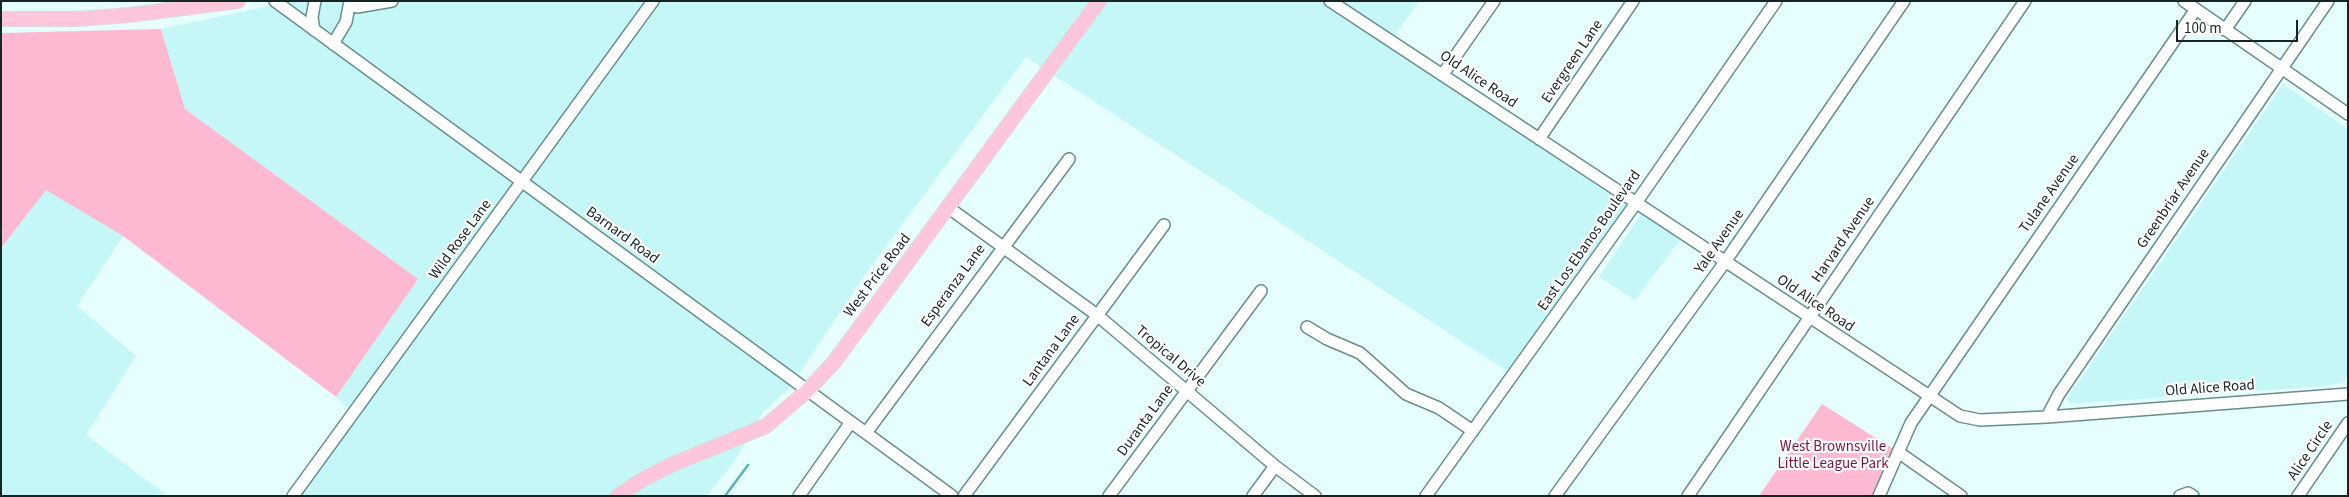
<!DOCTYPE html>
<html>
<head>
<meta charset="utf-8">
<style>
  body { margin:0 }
  #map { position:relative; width:2349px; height:497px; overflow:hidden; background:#e7fefe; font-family:"Source Sans 3",sans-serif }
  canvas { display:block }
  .frame { position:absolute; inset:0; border:2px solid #152424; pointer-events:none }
  .scale { position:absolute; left:2176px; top:20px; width:122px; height:22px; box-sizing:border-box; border:2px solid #152424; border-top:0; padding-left:6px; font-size:15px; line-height:18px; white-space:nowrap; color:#152424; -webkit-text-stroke:4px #fff; paint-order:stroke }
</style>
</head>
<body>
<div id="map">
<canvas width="2349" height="497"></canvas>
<div class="frame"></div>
<div class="scale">100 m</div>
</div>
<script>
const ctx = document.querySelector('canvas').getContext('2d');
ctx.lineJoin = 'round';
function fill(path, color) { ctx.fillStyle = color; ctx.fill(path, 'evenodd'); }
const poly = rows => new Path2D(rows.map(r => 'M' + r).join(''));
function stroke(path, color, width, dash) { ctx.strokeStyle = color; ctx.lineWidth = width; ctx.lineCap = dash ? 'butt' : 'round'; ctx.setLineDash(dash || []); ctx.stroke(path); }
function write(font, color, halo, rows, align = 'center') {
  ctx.font = font + ' "Source Sans 3",sans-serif'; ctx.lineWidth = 4.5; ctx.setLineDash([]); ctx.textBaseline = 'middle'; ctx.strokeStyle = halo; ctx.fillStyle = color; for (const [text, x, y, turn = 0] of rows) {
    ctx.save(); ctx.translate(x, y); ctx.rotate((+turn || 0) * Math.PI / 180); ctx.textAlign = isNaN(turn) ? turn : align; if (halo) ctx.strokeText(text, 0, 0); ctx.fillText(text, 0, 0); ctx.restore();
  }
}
fill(poly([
  [293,1,1419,1,1387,46,1626,205,1507,371,1026,57,864,276,790,387,762,414,733,463,707,496,299,496,356,417,336,397,418,279,185,109,161,29],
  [2283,84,2348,129,2348,371,2345,382,2327,386,2070,404,2067,399],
  [49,185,123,236,77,306,136,356,86,435,168,496,1,496,1,248],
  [1642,213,1680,240,1635,300,1599,277]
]), '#c6f7f7');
fill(poly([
  [161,29,185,109,418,279,336,397,123,236,46,190,1,248,1,33],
  [1822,404,1898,452,1879,496,1759,496]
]), '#fdb9d1');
stroke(poly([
  [725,496,748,465]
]), '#5bb4b4', 2.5);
const minor = poly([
  [275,1,952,496],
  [1330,1,1960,416,1980,420,2047,417,2348,394],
  [2184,1,2348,114],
  [350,4,357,7,392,1],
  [314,30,312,17,315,1],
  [2225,30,2245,1],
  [333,44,346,22,350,1],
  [1443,74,1494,1],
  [1539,139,1633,1],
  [949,208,1097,315,1275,466,1315,496],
  [1307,327,1327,339,1360,353,1406,394,1439,408,1473,431],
  [2047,417,2059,394,2328,1],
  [866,433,1069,159],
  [1898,452,1961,496],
  [293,496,653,1],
  [799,496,851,422],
  [964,496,1164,225],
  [1109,496,1261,291],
  [1253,496,1275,466],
  [1426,496,1636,203,1776,1],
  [1555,496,1725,262,1904,1],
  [1688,496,2025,1],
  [1879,496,1911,423,2196,9],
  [2180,496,2188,493,2193,496],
  [2298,496,2348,423]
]);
const major = poly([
  [1,19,78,19,129,15,238,1],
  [618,496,640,481,671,465,766,426,807,391,835,361,1099,1]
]);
stroke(minor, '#698d8d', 14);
stroke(major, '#dadcdc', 16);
stroke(minor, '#fff', 11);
stroke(major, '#fec6dc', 14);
write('15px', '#152424', '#fff', [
  ["Evergreen Lane",1573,62,-56],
  ["Old Alice Road",1478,80,34],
  ["Tulane Avenue",2050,194,-55],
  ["Greenbriar Avenue",2174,199,-56],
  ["Barnard Road",622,236,36],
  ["Wild Rose Lane",461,240,-54],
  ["Harvard Avenue",1844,240,-56],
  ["East Los Ebanos Boulevard",1590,241,-55],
  ["Yale Avenue",1720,242,-55],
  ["West Price Road",878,276,-53],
  ["Esperanza Lane",954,286,-54],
  ["Old Alice Road",1815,304,34],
  ["Lantana Lane",1052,351,-54],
  ["Tropical Drive",1170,357,40],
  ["Old Alice Road",2210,389,-4],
  ["Duranta Lane",1146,421,-54],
  ["Alice Circle",2311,451,-56]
]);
write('15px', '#781647', '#fff', [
  ["West Brownsville",1833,448],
  ["Little League Park",1833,465]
]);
</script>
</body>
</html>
